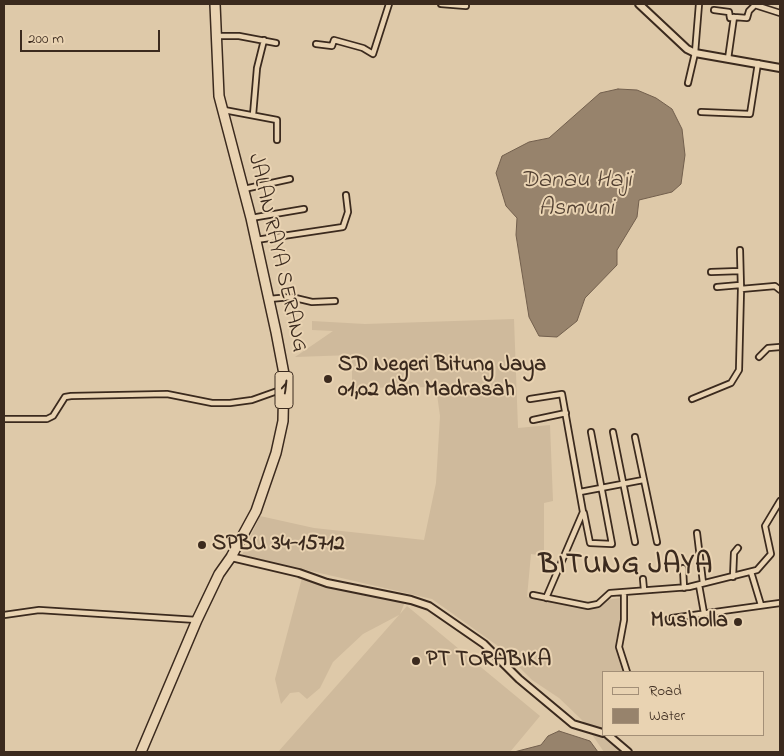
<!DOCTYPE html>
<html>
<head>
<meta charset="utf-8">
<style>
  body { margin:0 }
  #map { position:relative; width:784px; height:756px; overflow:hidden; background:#dec9a9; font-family:"Indie Flower",sans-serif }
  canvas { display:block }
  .frame { position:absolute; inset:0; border:5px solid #3b2a1e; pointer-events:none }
  .legend { position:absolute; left:602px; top:671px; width:162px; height:65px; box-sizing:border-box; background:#e9d3b2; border:1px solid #a38f77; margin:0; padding:6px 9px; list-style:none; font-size:15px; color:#3b2a1e }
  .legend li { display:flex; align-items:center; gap:10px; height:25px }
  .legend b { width:25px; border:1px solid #a38f77 }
  .scale { position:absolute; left:20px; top:30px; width:140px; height:22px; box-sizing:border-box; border:2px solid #3b2a1e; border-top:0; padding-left:6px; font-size:15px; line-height:18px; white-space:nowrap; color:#3b2a1e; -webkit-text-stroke:4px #e9d3b2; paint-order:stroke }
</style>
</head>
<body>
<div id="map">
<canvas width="784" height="756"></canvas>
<div class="frame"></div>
<ul class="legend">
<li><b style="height:6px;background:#e9d3b2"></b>Road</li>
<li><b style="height:14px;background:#97836c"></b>Water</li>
</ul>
<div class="scale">200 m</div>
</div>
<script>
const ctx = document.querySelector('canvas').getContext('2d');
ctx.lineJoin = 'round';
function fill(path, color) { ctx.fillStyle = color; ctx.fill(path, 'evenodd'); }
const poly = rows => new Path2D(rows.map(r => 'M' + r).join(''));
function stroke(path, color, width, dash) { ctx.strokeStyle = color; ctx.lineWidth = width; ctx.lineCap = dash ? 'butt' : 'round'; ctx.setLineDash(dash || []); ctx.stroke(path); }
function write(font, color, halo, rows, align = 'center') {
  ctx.font = font + ' "Indie Flower",sans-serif'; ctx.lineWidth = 4; ctx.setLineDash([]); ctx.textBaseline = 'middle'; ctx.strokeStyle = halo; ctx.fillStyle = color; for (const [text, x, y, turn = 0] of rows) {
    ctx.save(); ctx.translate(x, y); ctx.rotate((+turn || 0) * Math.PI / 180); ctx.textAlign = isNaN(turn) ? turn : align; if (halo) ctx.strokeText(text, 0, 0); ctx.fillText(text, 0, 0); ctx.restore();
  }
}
fill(poly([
  [514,319,518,428,550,425,553,501,544,503,544,556,531,554,527,597,586,609,601,606,606,600,620,598,621,626,616,639,618,653,625,672,603,672,603,735,607,735,625,752,604,752,582,720,559,698,532,680,498,646,432,599,242,555,260,516,314,528,424,540,436,483,440,416,436,387,352,388,352,355,295,357,333,331,312,330,312,321,365,324],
  [302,578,325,586,405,602,400,614,407,606,540,716,510,752,278,752,399,615,363,634,333,662,320,688,307,699,299,692,290,693,281,704,275,679]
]), '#cfba9c');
const water = poly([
  [618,89,637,90,656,98,672,109,682,129,685,155,681,184,672,192,639,200,637,217,617,250,617,265,585,298,577,321,557,337,539,336,529,317,516,235,517,218,506,206,496,173,502,156,529,142,549,138,600,93,618,89],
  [559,731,590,741,598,752,514,752,541,745,548,736,559,731]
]);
fill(water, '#97836c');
stroke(water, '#725f4d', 1);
const street = poly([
  [441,4,466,6],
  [714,10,729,12,730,18,734,17],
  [217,36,239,36,276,43],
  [316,44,332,46,334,40,363,48,373,54,389,4],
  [728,59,734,17,747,18,749,11,755,5,780,13],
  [688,83,695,53,699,4],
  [224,110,277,120,277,140],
  [701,112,750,114,758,63],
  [253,115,257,68,264,40],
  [244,189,290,179],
  [251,218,304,209],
  [256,240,343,227,348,212,346,195],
  [740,250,741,289,775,286,780,290],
  [711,272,740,271],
  [717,287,740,285],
  [269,299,291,297,312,302,335,301],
  [759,357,768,348,780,347],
  [530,399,562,394,583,512,546,598],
  [692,399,731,383,739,370,741,289],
  [4,419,47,419,53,416,65,397,71,396,167,394,212,403,230,403,252,400,283,389],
  [533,420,566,413],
  [613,432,635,542],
  [635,437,657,542],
  [580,492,643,480],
  [584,513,590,543,612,544,591,432],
  [697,533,703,583],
  [683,568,684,588],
  [751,572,761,605],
  [733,577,734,553,738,548],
  [643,579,644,590],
  [699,585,704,613],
  [624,592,624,620,619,647,627,672],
  [533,595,588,606,598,604,610,593,689,587,757,570,771,554,765,526,780,501],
  [4,615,39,610,197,620],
  [672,618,780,603]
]);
const secondary = poly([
  [639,4,687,49,695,53,780,68],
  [231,557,299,573,327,583,411,600,429,606,484,644,519,679,573,724,603,733],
  [608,735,628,752]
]);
const highway = poly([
  [141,752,197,620,219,574,231,557,256,511,276,453,283,421,284,374,276,332,251,218,219,96,215,4]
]);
stroke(street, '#3b2a1e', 8);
stroke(secondary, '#3b2a1e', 10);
stroke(highway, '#3b2a1e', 12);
stroke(street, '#e9d3b2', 4.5);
stroke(secondary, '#e9d3b2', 6);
stroke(highway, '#e9d3b2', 9);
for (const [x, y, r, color] of [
  [328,379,5,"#3b2a1e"],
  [202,545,5,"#3b2a1e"],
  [738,622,5,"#3b2a1e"],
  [416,661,5,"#3b2a1e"]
]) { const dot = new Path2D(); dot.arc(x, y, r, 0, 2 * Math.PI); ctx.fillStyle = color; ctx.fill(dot); stroke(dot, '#e9d3b2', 2); }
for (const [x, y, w] of [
  [284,390,18]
]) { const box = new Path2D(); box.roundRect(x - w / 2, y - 18.5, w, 37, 4); ctx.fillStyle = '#e9d3b2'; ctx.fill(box); stroke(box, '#3b2a1e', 1); }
write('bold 21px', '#3b2a1e', null, [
  ["1",284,390]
]);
write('22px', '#3b2a1e', '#e9d3b2', [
  ["JALAN RAYA SERANG",276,253,77]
]);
write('bold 22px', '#3b2a1e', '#e9d3b2', [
  ["SD Negeri Bitung Jaya",338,366],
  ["01,02 dan Madrasah",338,391],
  ["SPBU 34-15712",212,545],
  ["Musholla",728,622,"right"],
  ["PT TORABIKA",426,661]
], 'left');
write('italic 24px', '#524032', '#e9d3b2', [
  ["Danau Haji",576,182],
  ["Asmuni",576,210]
]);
ctx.letterSpacing = '1px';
write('bold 28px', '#3b2a1e', '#e9d3b2', [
  ["BITUNG JAYA",626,567]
]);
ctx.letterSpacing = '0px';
</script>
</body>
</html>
